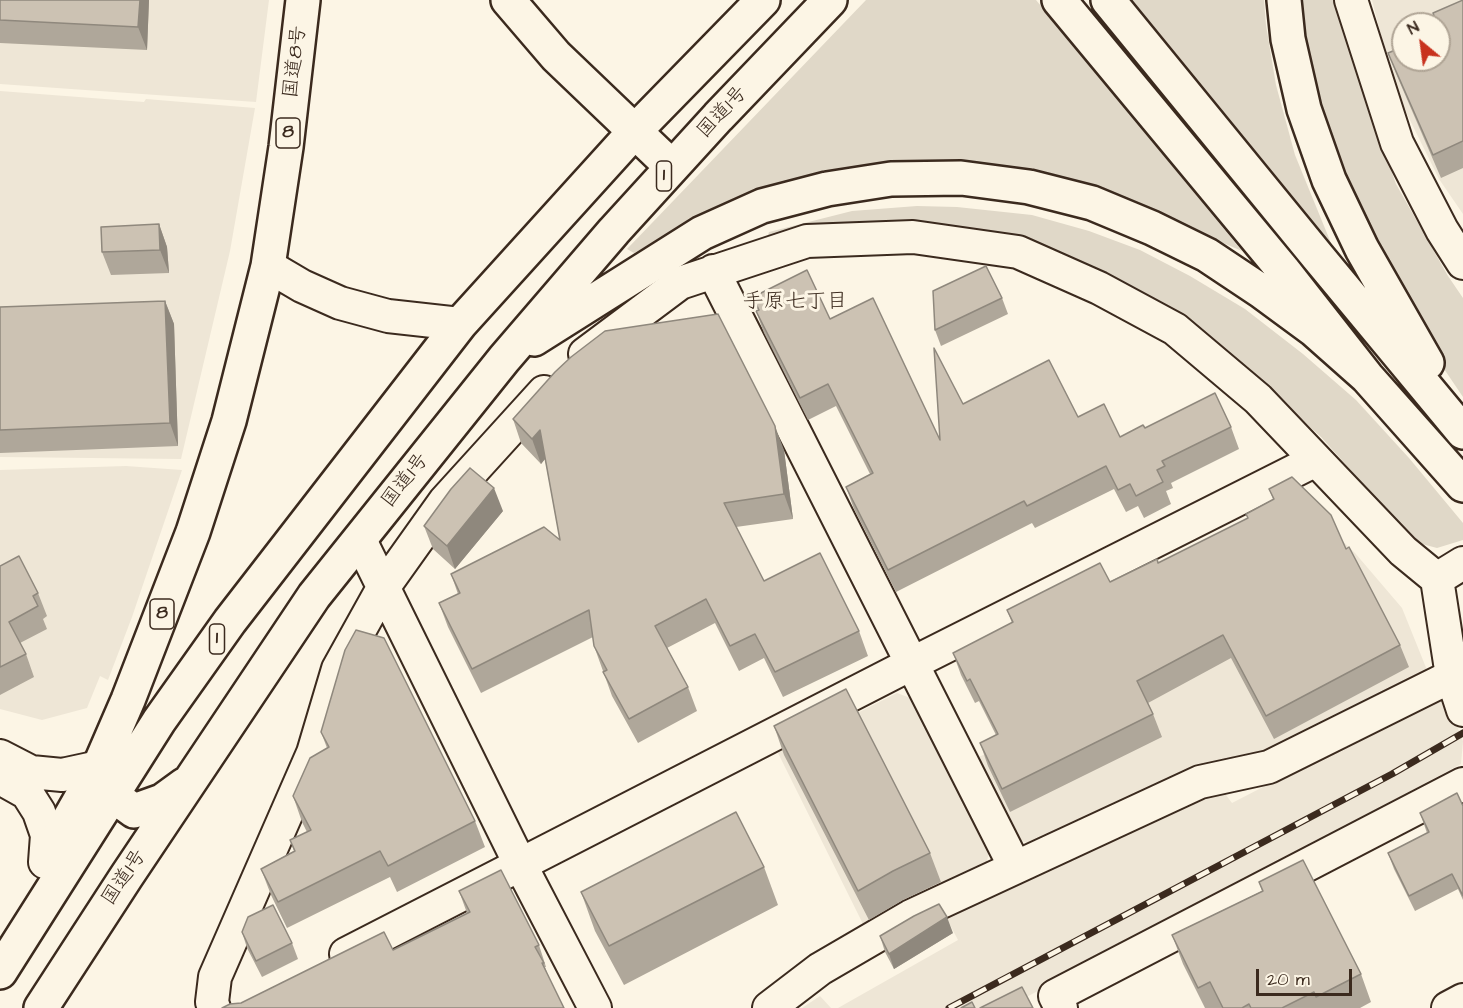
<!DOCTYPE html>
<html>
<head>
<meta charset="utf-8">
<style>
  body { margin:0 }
  #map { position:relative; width:1463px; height:1008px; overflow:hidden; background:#fcf5e5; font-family:"Architects Daughter",sans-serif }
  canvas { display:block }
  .north { position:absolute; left:1391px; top:12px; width:60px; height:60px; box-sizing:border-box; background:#fcf5e5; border:2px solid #afa495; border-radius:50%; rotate:331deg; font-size:16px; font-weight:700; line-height:24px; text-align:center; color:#3b2a1e }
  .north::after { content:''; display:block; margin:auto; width:21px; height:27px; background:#c8321e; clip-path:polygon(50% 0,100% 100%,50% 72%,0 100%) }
  .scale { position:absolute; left:1256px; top:969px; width:96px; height:27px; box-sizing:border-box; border:3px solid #3b2a1e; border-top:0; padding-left:8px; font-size:18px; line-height:21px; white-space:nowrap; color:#3b2a1e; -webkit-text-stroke:4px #fcf5e5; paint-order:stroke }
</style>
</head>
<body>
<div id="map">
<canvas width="1463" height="1008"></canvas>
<div class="north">N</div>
<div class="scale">20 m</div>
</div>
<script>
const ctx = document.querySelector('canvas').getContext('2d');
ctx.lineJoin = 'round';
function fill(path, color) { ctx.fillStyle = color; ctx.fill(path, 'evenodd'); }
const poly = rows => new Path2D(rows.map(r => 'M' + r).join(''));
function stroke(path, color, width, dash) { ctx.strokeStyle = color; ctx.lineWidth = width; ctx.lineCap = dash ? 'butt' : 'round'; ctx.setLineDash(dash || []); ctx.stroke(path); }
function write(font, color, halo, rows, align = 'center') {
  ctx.font = font + ' "Architects Daughter","Klee One",sans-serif'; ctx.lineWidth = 6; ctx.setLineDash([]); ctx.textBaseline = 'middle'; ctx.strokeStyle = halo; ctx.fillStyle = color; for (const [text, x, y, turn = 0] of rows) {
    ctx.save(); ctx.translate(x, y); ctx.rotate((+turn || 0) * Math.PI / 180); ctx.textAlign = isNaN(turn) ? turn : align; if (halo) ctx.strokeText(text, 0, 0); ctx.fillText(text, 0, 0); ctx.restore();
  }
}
fill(poly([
  [0,0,269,0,256,102,0,84],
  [1372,0,1463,0,1463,214,1439,179,1402,104,1391,75],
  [1403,24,1439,24,1439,60,1403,60],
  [0,91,144,102,146,99,255,108,230,251,181,459,0,457],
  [126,466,182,470,132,617,108,680,100,676,87,708,42,720,0,709,0,470],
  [1298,498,1355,553,1402,608,1427,670,1258,755,1199,764,1027,843,1015,839,975,759,1314,587],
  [897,693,913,699,989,852,986,865,864,926,778,753],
  [1439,696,1453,716,1463,741,1461,764,1006,1008,838,1008,958,940,946,917,1223,791,1232,803],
  [820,996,831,1008,802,1008]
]), '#eee6d6');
fill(poly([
  [866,0,1036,0,1242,251,1091,187,1040,175,720,208,634,253,627,249],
  [1128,0,1264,0,1266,25,1276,85,1295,155,1333,248],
  [1301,0,1336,0,1373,119,1396,184,1448,276,1463,298,1463,397,1413,323,1363,230,1313,83,1301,20],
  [917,206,957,207,1032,215,1089,231,1140,250,1190,276,1245,309,1303,354,1356,400,1409,458,1463,523,1463,540,1437,548,1422,544,1407,533,1321,437,1262,384,1037,247,976,230,920,225,767,238,769,232,852,211]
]), '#e0d8c8');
const minor = poly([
  [1351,0,1397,143,1442,230,1463,263],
  [268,266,302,286,340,303,388,316,460,324],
  [713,271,1015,867],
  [585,354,680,283,807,241,913,237,1018,252,1099,288,1175,329,1258,399,1403,551,1437,579,1452,676,1463,710],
  [360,540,520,864,595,1008],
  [1437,579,1463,563],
  [0,756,31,772,62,775,99,767],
  [0,778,27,793,39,812,47,835,45,862],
  [346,954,911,664,1316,460],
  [214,1008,212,1002,215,977,313,753,338,669,383,588,445,501,544,392],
  [769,1008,820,969,911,916,1200,782,1269,767,1452,676],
  [1061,1008,1055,996,1463,784],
  [1448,1008,1463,1000]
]);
const highway = poly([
  [508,0,556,56,672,167],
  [1059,0,1283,270,1367,377,1463,485],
  [1108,0,1318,257,1463,432],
  [1284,0,1288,39,1304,109,1329,180,1362,249,1427,363],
  [534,339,702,233,762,206,827,189,891,179,961,178,1029,187,1092,203,1152,228,1207,255,1261,291,1314,330,1367,377],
  [102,774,112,795,134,811,162,801,184,785],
  [51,851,99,767,128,700,193,532,229,421,268,266,286,147,303,0],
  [0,972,159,721,230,621,460,324,635,131,763,0],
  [41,1008,126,877,314,596,504,359,614,231,718,117,830,0]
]);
stroke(minor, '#3b2a1e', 36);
stroke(highway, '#3b2a1e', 38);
stroke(minor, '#fcf5e5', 32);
stroke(highway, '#fcf5e5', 33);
const rail = poly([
  [949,1008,1392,774,1463,733]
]);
stroke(rail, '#3b2a1e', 7);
stroke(rail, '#fcf5e5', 4.5, [14]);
fill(poly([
  [0,0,149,0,147,50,0,43],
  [1463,0,1463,168,1441,178,1397,76,1388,53,1439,60,1439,24,1437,24,1433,13],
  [159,224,167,247,169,273,111,275,102,252],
  [753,297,830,319,940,440,963,404,1078,417,1120,437,1145,428,1231,427,1239,449,1171,483,1173,488,1166,491,1171,504,1144,518,1138,506,1126,512,1114,489,1035,528,1032,523,896,592,854,509,846,487,870,474,836,406,808,420,764,333,756,311,758,310],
  [1002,298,1008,314,941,346,935,330],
  [165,301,174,324,178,446,0,453,0,307],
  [513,419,784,450,793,519,736,527,764,581,859,631,868,656,783,697,764,658,739,671,715,623,667,648,688,687,697,711,638,743,612,696,594,646,593,637,481,693,448,627,439,603,458,594,451,574,560,540,545,459,541,464,521,443],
  [1269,489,1346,549,1400,645,1409,667,1274,739,1231,658,1148,703,1153,714,1162,737,1010,812,988,766,980,743,996,735,979,701,975,703,961,675,953,653,1012,623,1007,610,1110,582,1158,563,1248,519,1273,499],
  [503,511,455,569,433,549,424,526],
  [0,566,38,593,47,616,43,619,47,629,20,643,26,654,34,677,0,695],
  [774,726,930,853,941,882,903,900,869,920,784,755],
  [321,732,475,821,485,847,397,892,390,877,287,928,271,895,261,869,294,851,290,840,307,832,302,822,293,796,327,748],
  [1463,806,1463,900,1458,889,1415,911,1394,869,1388,853,1427,833,1420,813],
  [764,867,778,905,624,985,595,931,581,892],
  [1259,882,1361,974,1371,1002,1360,1008,1205,1008,1183,964,1172,935,1262,891],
  [459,891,539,945,546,967,545,967,549,978,241,1003,393,950,467,913],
  [242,932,292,943,298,959,262,977,247,948],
  [953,933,894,969,885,952,880,936]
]), '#afa79a');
fill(poly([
  [140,0,149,0,147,50,138,27],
  [159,224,167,247,169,273,160,250],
  [165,301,174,324,178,446,170,423],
  [775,426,784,450,793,519,784,494],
  [540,430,549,454,541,464,532,439],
  [494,488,503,511,455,569,447,546],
  [947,917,953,933,894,969,889,954]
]), '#8f887d');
const building = poly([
  [0,0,140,0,138,27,0,20,0,0],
  [1463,0,1463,141,1433,155,1388,53,1403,47,1403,60,1439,60,1439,31,1440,30,1439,24,1437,24,1433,13,1463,0],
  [159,224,160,250,102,252,101,227,159,224],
  [986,266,1002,298,935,330,933,291,986,266],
  [807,270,830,319,873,298,940,440,934,348,963,404,1049,360,1078,417,1104,404,1120,437,1143,425,1145,428,1215,393,1231,427,1162,461,1165,466,1157,470,1163,482,1136,496,1130,484,1118,490,1106,466,1027,506,1024,501,888,570,846,487,873,473,828,384,800,398,756,311,759,310,753,297,807,270],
  [165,301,170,423,0,430,0,307,165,301],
  [718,314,775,426,784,494,724,503,764,581,820,553,859,631,775,672,755,634,730,646,706,599,655,626,688,687,629,719,603,672,607,670,594,646,589,610,472,669,439,603,460,593,451,574,544,527,560,540,540,430,532,439,513,419,555,372,571,357,605,331,718,314],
  [470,468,494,488,447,546,424,526,451,489,470,468],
  [1292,477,1331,515,1346,549,1349,547,1400,645,1266,716,1223,635,1137,681,1153,714,1002,789,980,743,998,734,970,679,967,681,953,653,1013,622,1007,610,1100,563,1110,582,1157,559,1158,563,1248,518,1246,514,1274,499,1269,489,1292,477],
  [19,556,38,593,33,596,38,606,9,622,26,654,0,667,0,566,19,556],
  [356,630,384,638,475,821,388,866,380,851,278,902,261,869,295,851,290,840,311,830,293,796,310,758,329,747,321,732,345,650,356,630],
  [846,689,930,853,893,871,858,891,774,726,846,689],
  [1457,793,1463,806,1463,896,1452,874,1409,896,1388,853,1429,832,1420,813,1457,793],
  [736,812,764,867,609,946,581,892,736,812],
  [1303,860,1361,974,1316,997,1314,992,1282,1008,1251,1008,1249,1004,1242,1008,1223,1008,1210,982,1198,988,1172,935,1263,891,1259,882,1303,860],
  [501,870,539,945,535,947,544,963,542,963,564,1008,222,1008,230,1004,241,1003,384,932,393,950,470,912,459,891,501,870],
  [939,904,947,917,889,954,880,936,914,916,939,904],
  [273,905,292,943,256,961,242,932,248,917,273,905],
  [1022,987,1033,1008,980,1008,1022,987],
  [972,1002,975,1008,961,1008,972,1002]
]);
fill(building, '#ccc2b3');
stroke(building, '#8f887d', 1.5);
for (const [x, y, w] of [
  [288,133,24],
  [664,176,15],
  [162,614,24],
  [217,639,15]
]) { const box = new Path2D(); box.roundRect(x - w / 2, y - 15, w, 30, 4.5); ctx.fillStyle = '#fcf5e5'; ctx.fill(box); stroke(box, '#3b2a1e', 1.5); }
write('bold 18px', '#3b2a1e', null, [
  ["8",288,133],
  ["1",664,176],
  ["8",162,614],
  ["1",217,639]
]);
write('20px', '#3b2a1e', '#fcf5e5', [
  ["国道8号",296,62,-83],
  ["国道1号",723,113,-47],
  ["国道1号",406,481,-52],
  ["国道1号",125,878,-56]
]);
write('21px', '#3b2a1e', '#fcf5e5', [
  ["手原七丁目",795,303]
]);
</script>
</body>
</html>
